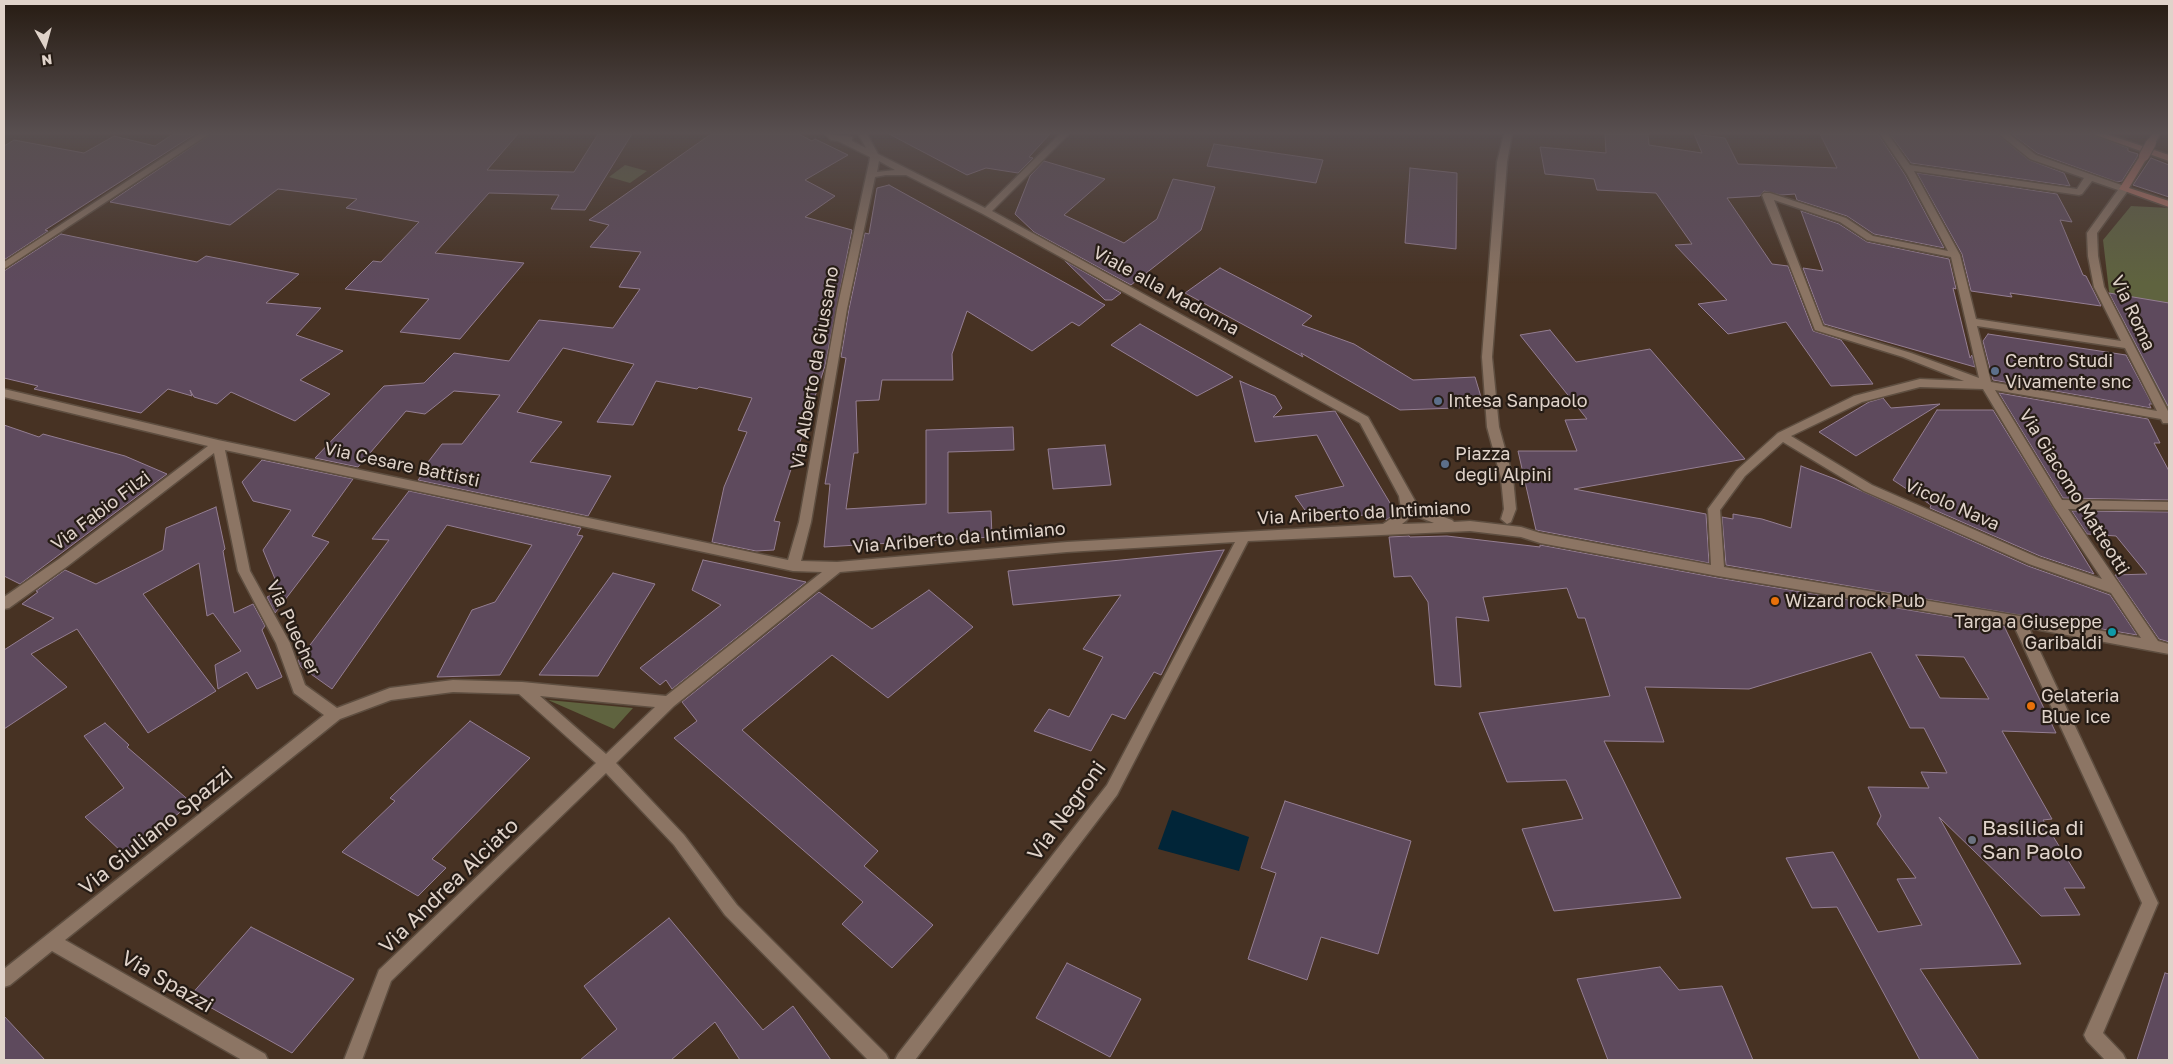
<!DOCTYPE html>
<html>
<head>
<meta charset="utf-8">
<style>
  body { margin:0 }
  #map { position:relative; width:2173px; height:1064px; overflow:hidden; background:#473223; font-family:"Golos Text",sans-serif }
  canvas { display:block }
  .frame { position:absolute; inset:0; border:5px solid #e0d3ca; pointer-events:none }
  .north { position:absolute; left:20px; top:20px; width:50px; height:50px; -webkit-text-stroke:4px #261c15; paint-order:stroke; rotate:173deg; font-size:14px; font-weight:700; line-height:20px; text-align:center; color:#e0d3ca }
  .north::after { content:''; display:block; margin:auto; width:18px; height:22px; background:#e0d3ca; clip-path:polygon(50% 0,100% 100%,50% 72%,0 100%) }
</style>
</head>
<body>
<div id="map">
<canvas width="2173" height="1064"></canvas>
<div class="frame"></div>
<div class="north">N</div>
</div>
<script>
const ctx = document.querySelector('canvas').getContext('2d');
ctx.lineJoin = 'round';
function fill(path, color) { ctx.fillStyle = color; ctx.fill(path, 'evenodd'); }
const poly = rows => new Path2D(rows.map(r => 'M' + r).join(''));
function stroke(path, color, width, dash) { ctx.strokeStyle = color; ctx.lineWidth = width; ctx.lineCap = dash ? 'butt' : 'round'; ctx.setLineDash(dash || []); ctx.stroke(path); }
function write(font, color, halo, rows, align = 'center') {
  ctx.font = font + ' "Golos Text",sans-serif'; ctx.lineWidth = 4.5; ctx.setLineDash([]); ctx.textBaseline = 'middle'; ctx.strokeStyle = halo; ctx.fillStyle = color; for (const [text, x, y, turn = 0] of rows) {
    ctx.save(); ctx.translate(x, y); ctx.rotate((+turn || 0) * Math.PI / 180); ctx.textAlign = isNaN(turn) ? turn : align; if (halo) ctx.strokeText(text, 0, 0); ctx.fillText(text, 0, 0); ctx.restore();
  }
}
fill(poly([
  [625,165,647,171,630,183,609,177],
  [2131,206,2169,208,2169,412,2163,411,2109,291,2103,240],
  [548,700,633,708,614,729]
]), '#5f633f');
fill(poly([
  [1172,810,1249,837,1239,871,1158,849]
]), '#012538');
const building = poly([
  [173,134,195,134,45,230,48,231,4,260,4,146,14,140,84,153,114,136,155,146,173,134],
  [211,134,518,134,487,170,574,172,598,134,632,134,585,210,551,209,559,195,489,193,435,253,524,263,460,339,400,332,429,299,345,289,373,261,381,262,419,222,346,208,357,199,278,189,230,225,110,202,211,134],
  [711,134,799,134,812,141,815,139,848,155,805,180,835,196,805,217,852,230,825,366,774,521,780,522,774,550,756,551,712,542,724,487,747,432,738,430,752,398,699,387,697,389,656,381,633,425,597,422,634,364,563,348,517,412,562,422,530,462,611,476,588,516,418,480,421,476,418,475,442,444,462,444,500,395,454,391,425,414,406,411,358,467,315,458,384,386,424,383,454,353,509,361,539,320,613,328,640,289,619,287,641,252,590,247,609,225,589,220,711,134],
  [889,134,1050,134,1029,157,1033,158,1018,173,986,168,967,175,889,134],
  [1605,134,1648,134,1649,145,1702,153,1694,134,1725,138,1738,164,1837,168,1820,134,1878,134,1905,175,1944,248,1874,234,1847,216,1797,200,1795,194,1781,195,1764,191,1760,196,1727,198,1772,264,1788,266,1813,331,1841,340,1873,384,1831,386,1786,322,1728,334,1698,304,1727,300,1675,245,1692,244,1656,193,1597,190,1594,179,1545,174,1540,147,1606,153,1605,134],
  [1890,134,1997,134,2029,160,2064,173,2070,186,1911,163,1890,134],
  [2012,134,2091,134,2128,148,2128,151,2138,154,2137,157,2122,181,2117,182,2037,153,2012,134],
  [1214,144,1323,160,1316,183,1207,166,1214,144],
  [2151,158,2169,165,2169,197,2133,185,2151,158],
  [1044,161,1105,179,1064,215,1124,243,1157,219,1173,179,1215,187,1201,230,1131,285,1034,232,1015,214,1030,176,1044,161],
  [1410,168,1457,173,1456,249,1405,243,1410,168],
  [1917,173,2057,194,2072,222,2060,220,2083,275,2086,276,2101,306,2010,293,2012,297,1971,291,1962,254,1917,173],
  [889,185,1105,305,1079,326,1072,322,1032,351,967,311,952,354,953,380,882,380,879,400,856,401,858,453,854,453,846,509,926,504,926,430,1013,427,1014,450,948,452,948,513,991,511,992,537,824,547,830,484,825,484,846,358,841,357,849,309,865,233,869,234,877,188,889,185],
  [1801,211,1839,224,1867,242,1949,259,1956,289,1953,288,1970,358,1972,355,1975,367,1824,324,1803,268,1823,271,1801,211],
  [61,234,197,262,206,256,299,274,266,303,321,308,296,335,343,351,300,380,330,394,295,421,231,392,217,404,194,397,190,390,192,396,168,389,141,413,34,389,38,386,4,378,4,271,61,234],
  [1065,261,1121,293,1112,300,1105,300,1065,261],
  [1220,268,1312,316,1302,325,1354,344,1413,380,1475,377,1484,407,1400,410,1301,353,1303,357,1185,293,1220,268],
  [2109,293,2169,303,2169,407,2168,406,2109,293],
  [1140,324,1233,377,1197,396,1111,345,1140,324],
  [1550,330,1576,362,1650,349,1745,459,1574,489,1706,514,1709,563,1536,530,1518,451,1577,451,1565,420,1587,419,1520,335,1550,330],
  [1988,334,2126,355,2152,404,2149,404,2151,408,1993,380,1983,341,1988,334],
  [1240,381,1275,396,1282,408,1273,417,1335,411,1396,513,1386,520,1385,513,1312,520,1295,496,1344,486,1317,435,1255,442,1240,381],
  [1999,393,2148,419,2160,443,2154,443,2169,471,2169,500,2063,498,1999,393],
  [1883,398,1891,408,1940,404,1856,456,1819,432,1869,402,1883,398],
  [1937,410,1993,410,2094,574,2040,556,1930,508,1931,505,1893,480,1937,410],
  [4,425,39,437,43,434,125,456,167,474,20,584,4,576,4,425],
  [1105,445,1111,485,1053,489,1048,449,1105,445],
  [262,460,353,479,312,536,329,542,275,613,267,597,280,591,263,550,291,510,253,501,242,482,262,460],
  [1801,466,1835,479,2028,566,2110,595,2137,635,1726,565,1722,517,1733,519,1733,514,1762,519,1791,528,1801,466],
  [409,491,581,528,577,535,583,536,500,675,437,677,472,610,495,602,532,545,447,525,332,689,301,667,298,661,389,540,372,539,409,491],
  [216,507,225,549,223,551,234,613,253,604,265,626,262,630,282,677,257,689,247,672,218,689,215,665,241,651,213,613,207,616,199,563,143,594,216,691,148,733,77,629,31,654,67,687,4,729,4,650,54,618,22,604,38,592,36,591,65,570,96,584,163,550,166,528,216,507],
  [2072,511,2169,512,2169,642,2159,639,2115,575,2147,574,2116,536,2087,534,2072,511],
  [1409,536,1410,537,1447,536,1540,547,1540,545,1718,578,2004,626,2056,733,2002,731,2052,819,2043,820,2085,888,2064,888,2080,915,2041,916,1939,817,2021,964,1920,969,1979,1060,1920,1060,1837,907,1812,908,1786,858,1833,852,1878,932,1922,925,1897,879,1916,878,1877,824,1881,816,1868,787,1929,788,1921,772,1947,773,1924,728,1910,728,1871,652,1749,689,1645,687,1664,742,1604,741,1681,898,1554,911,1522,829,1583,819,1566,780,1507,782,1479,713,1610,696,1585,618,1578,618,1567,588,1483,597,1489,621,1456,617,1461,687,1435,685,1428,602,1411,576,1394,577,1389,537,1409,536],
  [1916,655,1964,657,1989,699,1940,698,1916,655],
  [1224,550,1161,675,1154,672,1125,719,1112,714,1091,751,1034,731,1049,709,1069,717,1103,657,1083,649,1121,595,1013,605,1008,571,1224,550],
  [703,560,806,582,672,689,666,680,660,685,640,668,721,605,692,590,703,560],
  [613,573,655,584,598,676,539,675,613,573],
  [929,590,973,627,888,698,832,655,742,730,878,851,864,866,933,925,892,968,842,924,863,902,674,738,697,721,682,702,819,592,872,629,929,590],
  [470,721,530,758,432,859,446,868,418,896,342,852,395,801,390,798,470,721],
  [105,723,129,745,127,747,192,803,125,855,85,817,124,788,84,736,105,723],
  [1285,801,1411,841,1378,954,1321,937,1307,980,1248,959,1276,873,1261,868,1285,801],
  [669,918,763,1030,793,1006,831,1060,740,1060,715,1022,671,1060,580,1060,617,1029,584,986,669,918],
  [251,927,354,979,292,1053,190,996,251,927],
  [1067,963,1141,999,1110,1057,1036,1018,1067,963],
  [1660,967,1679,990,1722,986,1753,1060,1608,1060,1577,979,1660,967],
  [2165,973,2169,974,2169,1060,2137,1060,2165,973],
  [4,1016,45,1060,4,1060,4,1016]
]);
fill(building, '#5e4a5d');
stroke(building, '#947e92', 1);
const minor = poly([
  [199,134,209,134,4,269,4,262,199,134],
  [825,134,852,137,852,141,866,148,859,135,867,134,878,154,985,208,1060,134,1069,134,992,211,1368,417,1419,508,1452,520,1454,522,1470,521,1521,527,1540,533,1711,565,1708,509,1737,470,1778,433,1854,396,1920,379,1964,381,1903,357,1815,330,1762,195,1764,193,1770,193,1846,218,1873,236,1948,251,1907,174,1880,134,1888,134,1910,165,2077,189,2084,178,2030,159,1999,134,2009,134,2036,155,2127,187,2129,189,2097,233,2098,256,2104,287,2169,413,2169,423,2163,423,2161,419,1995,390,2062,500,2169,502,2169,510,2068,509,2158,641,2169,644,2169,654,2029,628,2158,903,2103,1033,2123,1054,2126,1060,2105,1060,2087,1041,2084,1035,2142,903,2014,626,1718,576,1540,543,1521,537,1470,531,1248,541,1117,795,915,1060,895,1060,898,1054,1107,785,1235,542,1067,552,840,572,674,706,616,763,684,835,737,905,886,1054,889,1060,868,1060,725,915,674,845,606,773,391,981,362,1060,344,1060,379,970,596,763,519,694,453,692,391,700,340,719,65,940,265,1054,268,1060,242,1060,52,951,10,985,4,987,4,969,324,715,294,693,276,643,238,571,214,453,69,565,9,608,4,609,4,597,59,559,208,446,4,397,4,389,218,440,788,560,799,522,837,309,869,163,870,157,838,141,831,140,825,134],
  [879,161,895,170,877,172,879,161],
  [1914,171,2079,195,2082,194,2092,181,2118,190,2087,233,2088,256,2094,287,2121,341,1976,319,1960,255,1914,171],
  [886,175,906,175,983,214,1360,423,1399,496,1401,508,1398,514,1383,524,1067,542,837,562,801,561,811,522,847,309,875,177,886,175],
  [1774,200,1840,222,1867,240,1951,257,1979,378,1911,353,1823,326,1774,200],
  [1977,326,2125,348,2157,411,1991,382,1977,326],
  [1920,387,1983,389,2054,507,2102,579,2039,558,1872,485,1791,436,1862,402,1920,387],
  [1783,442,1864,491,2029,564,2111,593,2141,638,2019,616,1724,567,1720,510,1745,476,1783,442],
  [225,450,793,571,822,572,666,696,522,682,453,680,390,688,337,708,305,685,290,643,250,571,225,450],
  [1411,514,1434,523,1402,524,1407,520,1411,514],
  [540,696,655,707,606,754,540,696],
  [1504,134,1512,134,1507,162,1492,357,1499,427,1513,478,1516,509,1511,522,1507,524,1501,519,1504,509,1501,478,1487,427,1482,357,1497,162,1504,134]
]);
const major = poly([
  [2093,134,2106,134,2169,155,2169,161,2093,134],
  [2152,134,2160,134,2154,145,2151,146,2147,143,2152,134],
  [2144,153,2148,156,2129,188,2169,201,2169,207,2119,189,2140,156,2144,153]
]);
stroke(minor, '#5e4e40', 3);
stroke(major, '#5e4e40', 3);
fill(minor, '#8c7564');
fill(major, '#bb7566');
const majorBridge = poly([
  [2144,156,2151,143]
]);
stroke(majorBridge, '#5e4e40', 12, []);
stroke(majorBridge, '#bb7566', 10);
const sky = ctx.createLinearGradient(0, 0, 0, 283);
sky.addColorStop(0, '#271c13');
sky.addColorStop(0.47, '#584f50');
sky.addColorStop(1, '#584f5000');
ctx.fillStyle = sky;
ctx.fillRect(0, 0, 2173, 283);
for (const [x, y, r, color] of [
  [1995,371,5,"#5c6f8a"],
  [1438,401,5,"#5c6f8a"],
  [1445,464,5,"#5c6f8a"],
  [1775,601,5,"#e8710a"],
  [2112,632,5,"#0f9aa8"],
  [2031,706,5,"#e8710a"],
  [1972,840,5,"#6b7280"]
]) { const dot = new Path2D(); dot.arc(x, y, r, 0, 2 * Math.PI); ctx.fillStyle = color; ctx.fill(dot); stroke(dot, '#261c15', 2); }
write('18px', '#e0d3ca', '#261c15', [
  ["Viale alla Madonna",1166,291,29],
  ["Via Roma",2133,313,65],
  ["Via Alberto da Giussano",815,368,-80],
  ["Via Cesare Battisti",402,465,12],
  ["Via Giacomo Matteotti",2074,492,58],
  ["Vicolo Nava",1952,505,24],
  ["Via Fabio Filzi",101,511,-37],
  ["Via Ariberto da Intimiano",1364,513,-3],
  ["Via Ariberto da Intimiano",959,538,-5],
  ["Via Puecher",293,628,65]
]);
write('18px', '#e0d3ca', '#261c15', [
  ["Centro Studi",2005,361],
  ["Vivamente snc",2005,382],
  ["Intesa Sanpaolo",1448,401],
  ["Piazza",1455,454],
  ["degli Alpini",1455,475],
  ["Wizard rock Pub",1785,601],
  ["Targa a Giuseppe",2102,622,"right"],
  ["Garibaldi",2102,643,"right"],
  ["Gelateria",2041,696],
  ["Blue Ice",2041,717]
], 'left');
write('21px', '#e0d3ca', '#261c15', [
  ["Via Negroni",1067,811,-54],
  ["Via Giuliano Spazzi",156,831,-39],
  ["Via Andrea Alciato",449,886,-44],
  ["Via Spazzi",167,982,30]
]);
write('21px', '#e0d3ca', '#261c15', [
  ["Basilica di",1982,828],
  ["San Paolo",1982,852]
], 'left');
</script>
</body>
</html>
